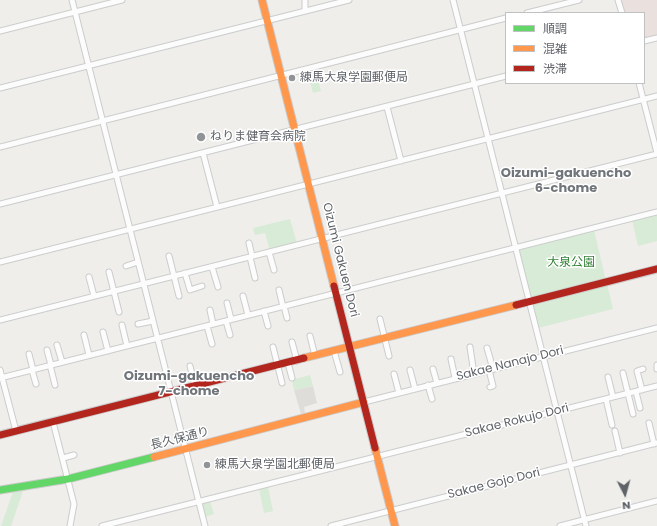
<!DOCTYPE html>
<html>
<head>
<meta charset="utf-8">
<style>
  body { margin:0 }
  #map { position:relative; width:657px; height:526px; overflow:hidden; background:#efeeea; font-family:Poppins,"Noto Sans JP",sans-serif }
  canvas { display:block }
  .legend { position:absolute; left:505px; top:12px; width:140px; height:72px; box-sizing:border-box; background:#fff; border:1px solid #bfc1c3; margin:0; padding:5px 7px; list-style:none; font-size:12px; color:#5f6368 }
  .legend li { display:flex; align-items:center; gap:8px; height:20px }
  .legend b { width:20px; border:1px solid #bfc1c3 }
  .north { position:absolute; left:605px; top:474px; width:40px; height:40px; -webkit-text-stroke:3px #fff; paint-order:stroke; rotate:174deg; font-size:11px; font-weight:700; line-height:16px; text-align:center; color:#5f6368 }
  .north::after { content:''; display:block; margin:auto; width:14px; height:18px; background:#5f6368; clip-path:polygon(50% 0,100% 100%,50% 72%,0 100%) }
</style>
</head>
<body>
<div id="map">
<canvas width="657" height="526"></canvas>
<ul class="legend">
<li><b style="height:5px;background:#63d668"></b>順調</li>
<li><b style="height:5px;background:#ff974d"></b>混雑</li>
<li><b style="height:5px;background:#b3261e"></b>渋滞</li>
</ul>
<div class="north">N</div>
</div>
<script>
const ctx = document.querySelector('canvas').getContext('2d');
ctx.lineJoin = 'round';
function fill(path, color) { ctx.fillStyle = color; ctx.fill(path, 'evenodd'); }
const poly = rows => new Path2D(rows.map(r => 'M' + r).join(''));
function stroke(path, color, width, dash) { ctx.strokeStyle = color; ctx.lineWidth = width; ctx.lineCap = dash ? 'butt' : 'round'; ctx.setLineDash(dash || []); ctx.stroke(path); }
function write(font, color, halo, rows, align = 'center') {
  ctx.font = font + ' Poppins,"Noto Sans JP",sans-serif'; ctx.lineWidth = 3; ctx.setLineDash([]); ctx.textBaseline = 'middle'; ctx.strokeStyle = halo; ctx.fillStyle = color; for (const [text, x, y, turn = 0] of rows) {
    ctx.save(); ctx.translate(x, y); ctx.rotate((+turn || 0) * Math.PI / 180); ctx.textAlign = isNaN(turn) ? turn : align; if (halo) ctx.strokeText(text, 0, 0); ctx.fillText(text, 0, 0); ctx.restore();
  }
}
fill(poly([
  [313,386,317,403,304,407,305,413,301,414,294,390]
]), '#dfddda');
fill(poly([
  [620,0,657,0,657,36,644,39,644,13,624,13]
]), '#eae0de');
fill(poly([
  [315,69,321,91,313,93,307,71],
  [657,214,657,241,638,246,632,220],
  [290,219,297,244,270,251,265,233,255,235,253,228],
  [594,230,606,281,530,298,519,252,520,249],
  [607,284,613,309,538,328,531,303],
  [310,375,313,386,294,390,292,380],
  [268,487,273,511,264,513,259,489],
  [23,491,11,526,1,526,13,492],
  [210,501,214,514,205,517,201,503]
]), '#d8ebd6');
const street = poly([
  [72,0,205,526],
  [305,0,305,11],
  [453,0,586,526],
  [618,0,622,13],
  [527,13,579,0],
  [0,31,122,0],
  [644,41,657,38],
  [639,83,657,153],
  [0,88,349,0],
  [387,107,401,161],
  [0,147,506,18],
  [203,153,217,207],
  [0,204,506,76],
  [249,243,252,256],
  [269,252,274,270],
  [169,256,179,296],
  [250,257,255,278],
  [0,262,657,96],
  [126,266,138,262],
  [212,267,218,287],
  [109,272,119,312],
  [185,273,190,290,202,286],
  [89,277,94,296],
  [279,290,283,307],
  [243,296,248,315],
  [227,303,231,319],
  [284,306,287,318],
  [210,310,213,324],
  [264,311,268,326],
  [380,319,389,356],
  [0,320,657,154],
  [226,321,230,335],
  [138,324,153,321],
  [122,325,127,346],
  [207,326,212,344],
  [103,332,108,351],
  [84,335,89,355],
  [310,336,315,356],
  [292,342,297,361],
  [57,345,62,362],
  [273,347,282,383],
  [470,347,474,374],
  [487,348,493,369],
  [47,350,51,365],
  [334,351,340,372],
  [29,354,33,370],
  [451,359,455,378],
  [288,363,292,378],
  [50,365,55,385],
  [657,365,657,369],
  [190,366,195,386],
  [433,369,437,383],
  [0,370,16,431],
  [32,370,36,384],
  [410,370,415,389],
  [489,370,493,386,490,387],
  [623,373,633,414],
  [394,374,399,393],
  [608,377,613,397],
  [0,378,657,212],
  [428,385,432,399],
  [642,390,637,371,643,369],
  [636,392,640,408],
  [606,399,612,425],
  [364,402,657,328],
  [53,422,74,504,70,526],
  [649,423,654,444],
  [615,431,620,453],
  [63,458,74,455],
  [102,526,657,386],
  [331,526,657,443],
  [560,526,657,501]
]);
const fast = poly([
  [0,490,68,479,154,457]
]);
const slow = poly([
  [262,0,334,286],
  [304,358,516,305],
  [375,448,395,526],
  [154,457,364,402]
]);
const jam = poly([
  [334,286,375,448],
  [516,305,657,269],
  [0,435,304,358]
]);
stroke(street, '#cbcccc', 7);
stroke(fast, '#cacacb', 9);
stroke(slow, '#cacacb', 9);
stroke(jam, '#cacacb', 9);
stroke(street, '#fdfcfc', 5);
stroke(fast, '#63d668', 7);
stroke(slow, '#ff974d', 7);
stroke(jam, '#b3261e', 7);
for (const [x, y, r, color] of [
  [292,78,4,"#919496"],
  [201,137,5,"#919496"],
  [207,465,4,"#919496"]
]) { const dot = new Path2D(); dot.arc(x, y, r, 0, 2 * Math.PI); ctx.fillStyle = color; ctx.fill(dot); stroke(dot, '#fff', 1.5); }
write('12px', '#5f6368', '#fff', [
  ["練馬大泉学園郵便局",300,78],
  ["ねりま健育会病院",210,137],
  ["練馬大泉学園北郵便局",215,465]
], 'left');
write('12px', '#5f6368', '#fff', [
  ["Oizumi Gakuen Dori",340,260,76],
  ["Sakae Nanajo Dori",510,364,-14],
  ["Sakae Rokujo Dori",517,421,-14],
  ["長久保通り",180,439,-14],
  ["Sakae Gojo Dori",494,484,-14]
]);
write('12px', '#348238', '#fff', [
  ["大泉公園",571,263]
]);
write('bold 13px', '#70757a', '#fff', [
  ["Oizumi-gakuencho",566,174],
  ["6-chome",566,189],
  ["Oizumi-gakuencho",189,377],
  ["7-chome",189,392]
]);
</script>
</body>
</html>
